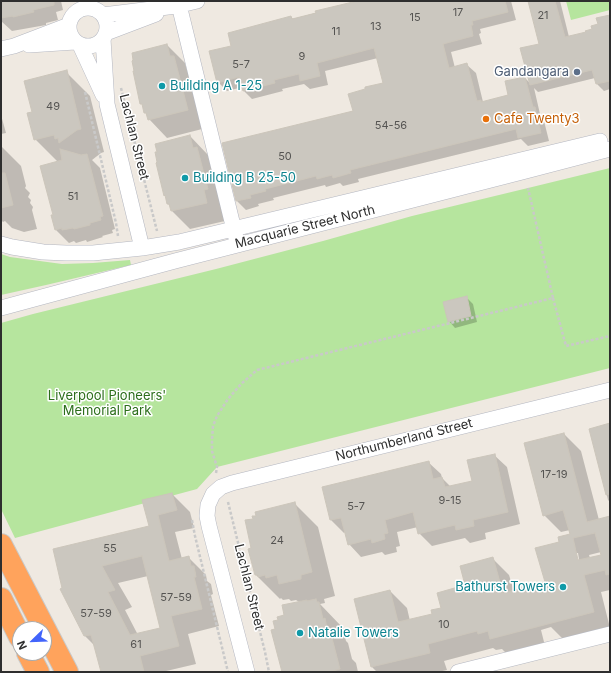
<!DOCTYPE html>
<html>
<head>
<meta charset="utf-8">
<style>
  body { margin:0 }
  #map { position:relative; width:611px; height:673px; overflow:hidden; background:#efe9e1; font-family:Inter,sans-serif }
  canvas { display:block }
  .frame { position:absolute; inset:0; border:2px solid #2e2e2e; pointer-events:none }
  .north { position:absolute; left:12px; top:621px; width:40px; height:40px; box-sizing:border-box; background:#fff; border:1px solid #ababab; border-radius:50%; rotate:247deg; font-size:11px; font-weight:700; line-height:16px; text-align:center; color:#2e2e2e }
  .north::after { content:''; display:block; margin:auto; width:14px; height:18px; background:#4264fb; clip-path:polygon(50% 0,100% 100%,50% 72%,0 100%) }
</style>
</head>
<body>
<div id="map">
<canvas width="611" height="673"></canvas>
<div class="frame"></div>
<div class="north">N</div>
</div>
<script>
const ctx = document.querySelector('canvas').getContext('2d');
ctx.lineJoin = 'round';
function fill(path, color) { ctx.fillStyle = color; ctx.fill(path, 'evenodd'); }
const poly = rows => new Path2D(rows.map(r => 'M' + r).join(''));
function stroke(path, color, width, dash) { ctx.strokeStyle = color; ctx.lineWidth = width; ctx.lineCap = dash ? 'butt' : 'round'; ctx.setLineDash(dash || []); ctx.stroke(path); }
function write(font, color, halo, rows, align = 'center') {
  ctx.font = font + ' Inter,sans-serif'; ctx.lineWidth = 3; ctx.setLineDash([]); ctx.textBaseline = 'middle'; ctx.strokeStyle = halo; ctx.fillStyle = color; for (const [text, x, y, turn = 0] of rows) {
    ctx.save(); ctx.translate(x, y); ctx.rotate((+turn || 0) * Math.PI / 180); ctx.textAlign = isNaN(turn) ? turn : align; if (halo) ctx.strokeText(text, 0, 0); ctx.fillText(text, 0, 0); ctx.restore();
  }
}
fill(poly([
  [566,1,610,1,610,10,571,20],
  [610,168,610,368,217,467,197,489,15,538,1,509,1,323,33,314,216,269,323,241,412,216,528,188],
  [1,254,10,257,62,264,93,263,130,260,131,265,46,285,1,295]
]), '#b6e59e');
fill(poly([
  [1,1,61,1,63,10,56,12,58,20,46,23,46,25,12,31,1,21],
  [356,1,511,1,516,20,480,29,481,33,479,34,482,44,451,52,455,68,467,65,476,73,483,102,509,95,525,78,530,83,541,44,530,1,560,1,569,37,587,33,593,30,610,16,610,89,604,91,597,84,595,78,538,92,534,88,540,114,543,117,549,141,528,146,521,139,358,179,359,182,343,186,340,183,326,187,325,185,273,198,274,200,258,204,259,206,246,210,237,201,223,144,354,111,384,83,378,58,325,71,328,85,310,89,304,84,282,89,283,91,252,99,243,90,243,87,227,91,218,82,232,46,291,17,293,19,356,2],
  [167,45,185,63,187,70,192,75,206,128,167,138,149,119,148,115,145,112,144,106,141,103],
  [66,72,90,96,104,152,101,153,92,160,100,168,115,229,112,230,113,233,102,236,103,237,87,242,86,240,76,243,74,241,69,243,56,230,54,216,58,162,35,139,33,113],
  [1,115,6,133,1,134],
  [190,136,208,155,225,221,190,229,172,211,171,206,168,204,167,197,164,195],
  [1,146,21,166,26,186,25,188,30,193,28,197,31,200,30,203,33,207,32,210,37,229,24,232,12,228,5,221,3,222,1,220],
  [466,297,473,304,477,322,455,328,449,321],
  [610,425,610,502,608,500,591,429],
  [564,434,581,451,599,520,610,517,610,590,601,592,610,628,565,641,551,627,541,630,545,646,508,655,502,649,496,650,493,648,444,661,447,670,438,672,377,672,372,667,356,599,390,591,407,608,410,621,433,615,467,586,492,558,509,575,514,591,546,582,560,542,571,535,570,530,561,532,544,515],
  [601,552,602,555,590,558,589,555],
  [575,553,578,553,580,565,578,565],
  [494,455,507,467,520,524,485,533,486,539,470,543,465,538,432,546,419,533,418,527,397,532,400,546,396,547,397,552,385,555,382,552,361,557,349,544,345,532,344,533,331,520,323,488,428,462,441,474,442,478,451,487,473,481],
  [172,494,190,512,194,528,175,532,182,559,188,557,206,575,207,581,211,584,213,594,211,595,219,626,188,634,196,664,162,672,106,672,95,646,85,636,61,589,150,527],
  [148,576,161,629,138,635,125,610,132,607,118,583],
  [294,503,318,527,335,596,324,599,325,603,320,604,342,627,346,641,348,643,352,659,356,663,358,672,283,672,276,629,279,620,286,616,299,602,296,600,291,601,289,599,283,600,281,598,280,599,256,575,252,548,254,519]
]), '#0003');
const building = poly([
  [1,1,54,1,54,5,33,10,34,12,13,17,13,16,1,18,1,1],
  [357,1,505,1,508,12,472,21,473,25,471,25,473,36,443,44,449,68,467,63,477,101,481,100,481,102,508,95,505,81,525,77,533,107,535,107,541,133,518,138,516,129,350,170,351,173,333,178,332,175,317,179,316,176,265,189,266,191,250,195,251,198,236,201,222,143,353,111,348,94,365,89,365,87,383,83,374,48,317,63,320,76,300,81,299,74,274,80,275,83,243,91,239,77,217,83,209,51,231,46,228,33,291,16,292,19,316,13,315,11,357,1],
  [528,1,555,1,565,37,586,32,585,31,592,29,591,26,598,24,596,18,610,15,610,81,596,84,592,70,530,85,520,48,539,44,528,1],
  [167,44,170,56,174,56,188,110,148,120,146,113,144,113,142,104,140,104,133,71,134,71,132,61,133,60,132,53,167,44],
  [67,70,81,129,77,130,59,143,58,138,55,139,54,135,34,140,27,113,32,112,24,81,67,70],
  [190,135,193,148,197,147,208,189,204,190,207,203,171,211,169,204,167,204,165,195,164,196,156,163,157,162,155,152,157,152,155,144,190,135],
  [60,149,81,155,87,154,103,216,100,217,101,220,90,223,90,225,74,229,73,228,62,230,62,228,55,230,51,215,53,215,40,166,62,160,60,149],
  [1,173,5,173,13,205,1,208,1,173],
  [467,296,471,316,448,322,443,302,467,296],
  [610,423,610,494,606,495,589,429,610,423],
  [564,433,587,522,610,516,610,574,606,575,605,570,584,575,594,612,490,639,488,631,478,634,477,631,428,644,430,653,371,667,354,599,390,590,398,622,432,614,431,610,441,608,437,593,465,585,460,566,493,557,503,593,545,582,535,548,559,542,558,537,570,534,563,510,543,516,524,443,564,433],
  [595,533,601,555,578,560,573,538,595,533],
  [495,454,508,512,473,520,474,526,456,530,455,525,418,534,413,512,385,520,388,533,384,534,385,539,372,543,371,539,348,545,341,518,330,520,322,487,429,461,433,479,442,477,445,487,472,481,467,460,495,454],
  [172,493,177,510,158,515,169,561,189,556,191,566,194,566,196,577,194,577,202,609,171,616,179,646,140,656,144,672,101,672,91,635,84,636,60,589,62,588,53,549,149,526,142,500,172,493],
  [142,556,160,628,130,635,108,592,115,590,102,566,142,556],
  [295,502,312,572,301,575,301,579,279,584,277,575,266,578,265,575,258,577,258,575,255,575,248,549,251,548,245,520,253,519,252,516,256,516,255,512,295,502],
  [316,599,317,602,319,602,323,619,325,618,329,639,332,638,340,669,329,672,282,672,271,630,275,629,273,621,278,620,277,617,284,615,282,605,307,600,307,601,316,599]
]);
fill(building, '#cbc7bf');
stroke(building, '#cbc5ba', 1);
const minor = poly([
  [179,5,236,238],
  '69 27a19 19 0 1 1 38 0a19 19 0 1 1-38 0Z',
  [103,15,176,6,197,1],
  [106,33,156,14],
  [103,39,107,104,142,248],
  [29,45,75,42],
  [80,45,103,95],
  [1,49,14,46,69,25],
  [1,244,12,247,43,252,66,253,93,253,142,248,179,242,600,141],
  [1,308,175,261,522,172,610,149],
  [247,672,209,526,207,516,208,505,213,494,221,487,232,483,610,390],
  [458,672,610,634]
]);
const highway = poly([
  [1,545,67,672],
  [1,599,20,637],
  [28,653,38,672]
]);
stroke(minor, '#b4b7c1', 16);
stroke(highway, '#c9c9c9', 24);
stroke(poly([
  [121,88,157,231],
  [85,92,116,223,118,236],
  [553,298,566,346,610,336],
  [216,473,217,467,212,451,212,439,213,426,217,416,228,399,241,384,257,370,553,298,528,188],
  [228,502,265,652,269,672],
  [192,520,195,536,228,672]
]), '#c9c9c9', 2.5, [3, 2]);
stroke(minor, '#fff', 15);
stroke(highway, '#ffa35c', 22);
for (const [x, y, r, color] of [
  [577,72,4,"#5c6f8a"],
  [162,86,4,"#0f9aa8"],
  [486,119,4,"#e8710a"],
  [185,178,4,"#0f9aa8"],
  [563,587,4,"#0f9aa8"],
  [300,633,4,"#0f9aa8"]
]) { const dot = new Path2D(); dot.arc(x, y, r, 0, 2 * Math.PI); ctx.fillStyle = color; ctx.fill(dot); stroke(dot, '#fff', 1.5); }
write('11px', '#555452', null, [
  ["17",458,13],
  ["21",543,16],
  ["15",415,18],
  ["13",376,27],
  ["11",336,32],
  ["9",302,57],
  ["5-7",241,65],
  ["49",53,107],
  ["54-56",391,126],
  ["50",285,157],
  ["51",73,197],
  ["17-19",554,475],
  ["9-15",450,501],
  ["5-7",356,507],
  ["24",277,541],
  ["55",110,549],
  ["57-59",176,598],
  ["57-59",96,614],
  ["10",444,625],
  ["61",136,645]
]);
write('13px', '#4e5e75', '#fff', [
  ["Gandangara",569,72]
], 'right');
write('13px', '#0d838f', '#fff', [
  ["Building A 1-25",170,86],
  ["Building B 25-50",193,178],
  ["Bathurst Towers",555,587,"right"],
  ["Natalie Towers",308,633]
], 'left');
write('13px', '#c56008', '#fff', [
  ["Cafe Twenty3",494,119]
], 'left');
write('13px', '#2e2e2e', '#fff', [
  ["Lachlan Street",134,137,76],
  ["Macquarie Street North",305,227,-14],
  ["Northumberland Street",404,440,-14],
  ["Lachlan Street",249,587,76]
]);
write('13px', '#2c6e1b', '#fff', [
  ["Liverpool Pioneers'",107,396],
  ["Memorial Park",107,411]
]);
</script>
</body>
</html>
